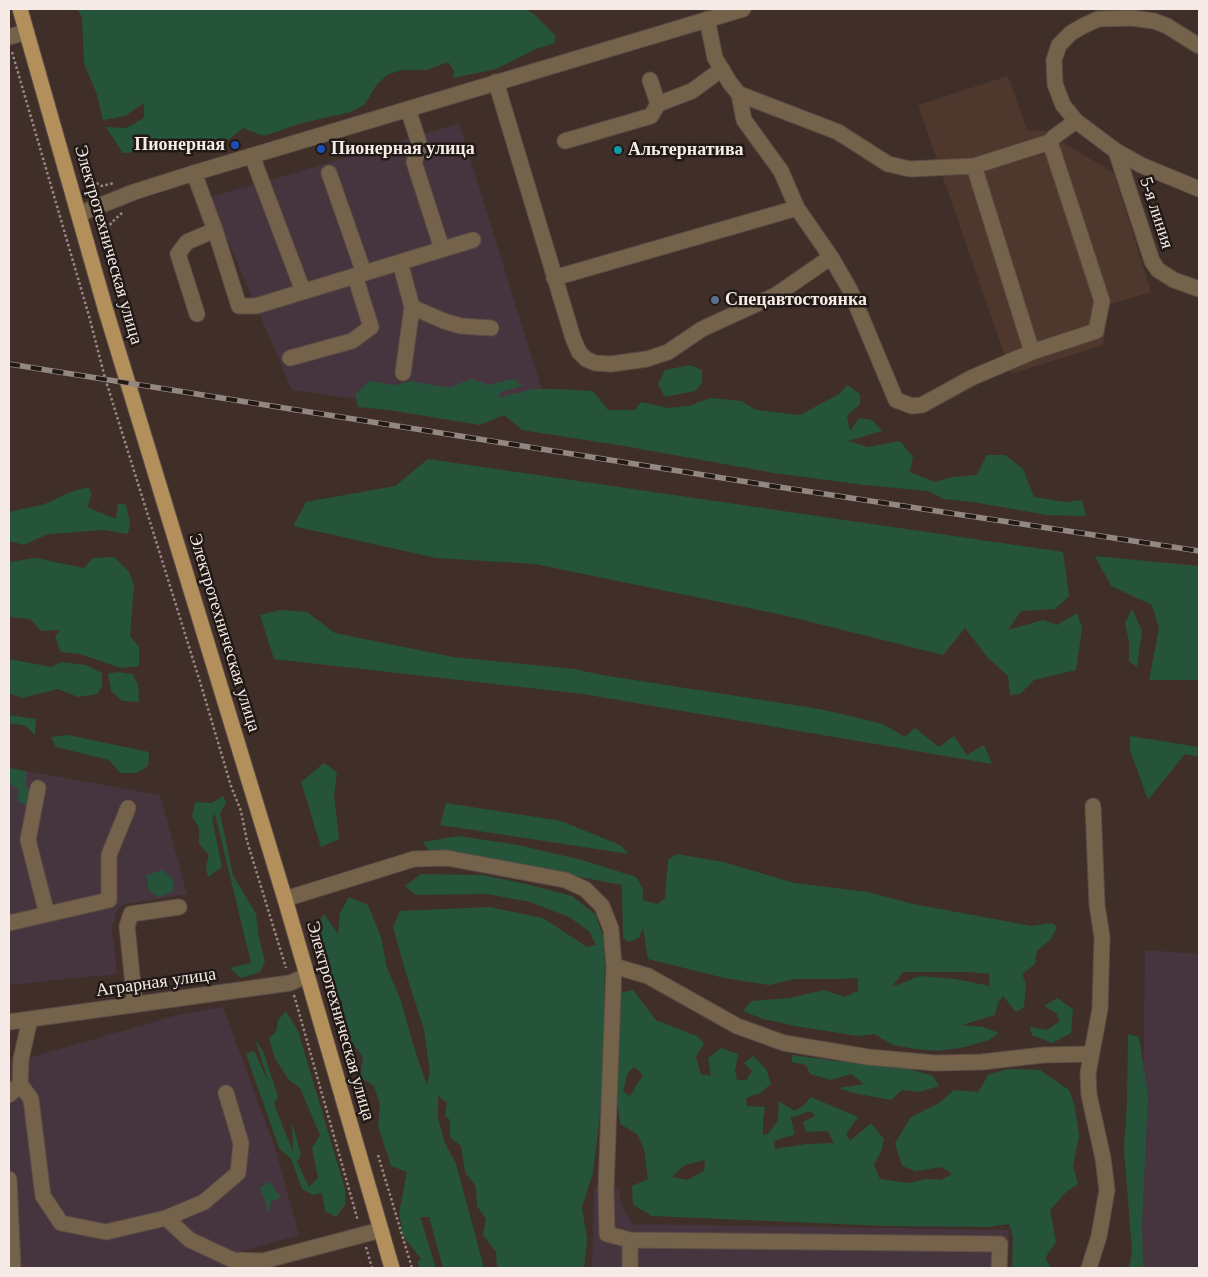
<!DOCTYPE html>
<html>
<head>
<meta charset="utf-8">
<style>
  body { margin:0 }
  #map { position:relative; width:1208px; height:1277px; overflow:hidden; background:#3f2f28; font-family:Georgia,serif }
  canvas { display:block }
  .frame { position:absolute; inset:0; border:10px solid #f5eae5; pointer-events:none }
</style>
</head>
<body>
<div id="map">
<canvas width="1208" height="1277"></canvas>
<div class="frame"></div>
</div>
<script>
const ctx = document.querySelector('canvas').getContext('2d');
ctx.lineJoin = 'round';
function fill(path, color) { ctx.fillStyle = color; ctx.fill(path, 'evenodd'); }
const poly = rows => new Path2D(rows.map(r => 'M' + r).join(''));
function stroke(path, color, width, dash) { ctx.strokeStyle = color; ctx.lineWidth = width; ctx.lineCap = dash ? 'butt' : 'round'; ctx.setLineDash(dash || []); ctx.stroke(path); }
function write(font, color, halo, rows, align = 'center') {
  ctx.font = font + ' Georgia,serif'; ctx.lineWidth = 5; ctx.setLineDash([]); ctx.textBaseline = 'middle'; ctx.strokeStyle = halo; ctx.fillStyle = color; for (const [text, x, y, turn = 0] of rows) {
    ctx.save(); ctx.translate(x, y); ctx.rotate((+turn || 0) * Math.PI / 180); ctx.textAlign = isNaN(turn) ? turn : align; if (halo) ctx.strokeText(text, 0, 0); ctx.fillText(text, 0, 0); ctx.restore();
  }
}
fill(poly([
  [1008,76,1027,130,1044,131,1114,173,1151,292,1109,305,1103,345,1011,374,918,105]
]), '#4e372c');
fill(poly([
  [459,123,543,393,526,414,342,397,292,390,209,197,271,180],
  [9,768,160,795,187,894,126,904,118,908,112,928,117,974,9,985],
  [1145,950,1199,954,1199,1268,1141,1268],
  [223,1007,276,1151,299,1235,232,1254,235,1268,9,1268,9,1060,28,1058,181,1014],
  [594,1188,620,1189,620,1202,632,1224,1009,1230,1008,1268,592,1268]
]), '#46353f');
fill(poly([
  [77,9,526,9,534,14,555,35,555,43,536,49,496,69,453,78,454,71,448,62,427,70,402,70,389,74,377,84,365,104,351,112,302,123,264,136,243,128,228,140,206,140,192,153,153,151,123,153,106,127,126,128,144,118,144,103,125,116,103,120,97,95,84,63,82,17],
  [690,365,702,370,702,383,695,391,665,397,658,384,665,370],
  [471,379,489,385,513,379,522,386,501,392,498,398,533,389,556,389,593,391,608,410,635,410,641,402,668,408,689,406,710,398,742,401,756,410,800,415,839,394,847,385,860,394,860,404,847,416,850,431,859,418,872,420,882,431,848,441,868,447,900,441,913,457,910,472,935,482,952,477,977,475,987,455,1005,455,1023,469,1034,497,1065,502,1082,500,1086,516,1047,515,973,502,943,499,928,491,864,485,774,473,624,446,522,430,504,415,480,425,389,410,358,407,355,395,370,381,396,385,411,381,449,388],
  [428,459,1063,552,1069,596,1055,609,1021,611,1008,630,1043,620,1057,625,1077,613,1082,628,1076,670,1034,680,1020,694,1010,695,1008,676,988,658,965,628,943,655,783,615,535,564,436,558,293,526,306,502,395,486],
  [88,487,92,494,87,507,116,519,118,504,126,504,130,523,128,534,104,530,48,534,24,545,9,541,9,512,45,504,68,493],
  [1095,556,1199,566,1199,680,1149,680,1159,628,1152,605,1111,586],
  [114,557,129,572,134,586,130,636,139,647,139,666,121,668,80,654,61,652,55,637,60,630,41,631,30,619,9,617,9,562,36,558,84,568,93,558],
  [1132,609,1142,631,1137,667,1129,661,1129,642,1125,623],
  [280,610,307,612,335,633,453,657,574,669,602,675,820,709,883,724,905,737,915,728,939,747,954,736,967,755,984,745,992,764,583,694,274,659,260,615],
  [9,659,51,667,61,662,86,665,102,673,102,686,97,694,78,697,58,689,22,698,9,693],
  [117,672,132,674,138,684,139,702,122,701,111,691,108,674],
  [9,715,36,719,35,735,26,726,9,723],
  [68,735,149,752,148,766,137,773,120,773,109,760,56,747,51,737],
  [1130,736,1199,747,1199,757,1185,754,1148,800,1130,750],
  [324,763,337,772,334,795,339,839,321,847,301,782],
  [9,768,26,771,26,785,30,793,26,806,17,800,19,790,9,783],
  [223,796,226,803,220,813,233,875,256,914,259,938,265,961,260,972,241,978,230,968,251,963,215,814,212,818,222,867,208,877,206,867,209,855,199,844,199,827,192,817,195,802,211,803],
  [446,803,561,821,620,845,629,854,440,825],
  [459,836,518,845,582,860,636,877,643,889,643,900,657,904,665,898,668,860,677,854,723,862,794,883,868,892,913,904,1032,926,1052,923,1057,927,1050,940,1037,951,1035,964,1022,974,1026,984,1024,1007,1016,1012,1003,996,998,1003,995,1015,962,1025,983,1027,999,1033,989,1040,965,1047,939,1051,915,1049,893,1045,874,1034,858,1036,795,1026,763,1019,743,1011,751,1001,790,998,824,990,845,997,858,991,858,978,837,979,794,979,769,985,724,978,648,959,643,928,639,938,629,942,623,938,622,885,454,853,429,851,423,842],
  [903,972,969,972,989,974,990,986,955,979,920,976,892,987],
  [162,870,173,879,173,891,159,897,149,891,146,875],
  [421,874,482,875,526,884,572,896,596,915,605,943,603,1090,593,1173,582,1207,587,1239,584,1268,497,1268,496,1252,483,1235,486,1219,477,1206,476,1187,465,1172,461,1146,450,1137,450,1120,445,1116,447,1103,438,1096,438,1118,445,1143,456,1164,484,1268,443,1268,429,1217,420,1217,436,1268,420,1268,417,1262,421,1259,403,1236,399,1213,407,1172,391,1166,378,1126,380,1105,374,1086,360,1077,363,1057,343,1031,342,1001,326,985,314,933,319,922,324,914,338,934,340,913,349,897,368,905,381,937,387,968,400,998,416,1054,427,1085,430,1072,424,1030,405,970,393,927,400,911,489,907,543,918,587,947,596,945,589,931,569,917,530,902,487,894,416,895,405,886],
  [633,990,656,1020,697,1036,704,1043,696,1057,701,1074,711,1076,708,1058,721,1048,738,1054,735,1071,737,1080,746,1080,752,1071,744,1063,753,1056,766,1069,771,1084,760,1093,746,1098,747,1106,765,1107,763,1119,763,1135,768,1134,778,1120,779,1101,794,1111,803,1106,811,1097,858,1117,846,1134,850,1141,871,1123,884,1139,882,1149,874,1165,880,1179,909,1183,926,1179,941,1180,952,1174,942,1167,916,1171,902,1166,895,1143,911,1117,939,1103,954,1090,978,1092,989,1074,1009,1069,1040,1070,1069,1090,1075,1107,1079,1136,1073,1166,1078,1184,1066,1192,1050,1210,1056,1242,1045,1258,1051,1268,1012,1268,1013,1236,1009,1224,987,1227,886,1226,652,1216,633,1205,632,1186,648,1179,644,1149,637,1134,620,1124,616,1093,620,993],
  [635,1067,643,1075,630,1096,623,1091,628,1072],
  [810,1111,815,1116,803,1122,806,1132,828,1131,834,1143,806,1144,775,1149,774,1141,795,1134,790,1116,795,1117],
  [705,1160,704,1171,687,1180,672,1177,685,1165],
  [1057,998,1073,1009,1071,1033,1052,1043,1032,1035,1030,1027,1047,1030,1060,1021,1056,1013,1044,1006],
  [286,1011,298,1031,345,1189,345,1205,336,1217,325,1211,322,1193,313,1195,302,1189,291,1159,279,1148,246,1054,254,1051,269,1083,255,1039,264,1053,278,1097,274,1104,293,1152,292,1122,301,1155,297,1162,309,1187,318,1178,312,1148,320,1135,300,1088,290,1081,275,1059,269,1038,276,1032,278,1020],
  [1128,1034,1139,1037,1148,1095,1142,1223,1143,1268,1129,1268,1132,1251,1124,1149,1127,1104],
  [792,1055,867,1065,906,1068,933,1076,939,1086,919,1092,902,1090,891,1100,853,1093,839,1088,864,1084,851,1074,831,1080,810,1074,806,1065,792,1062],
  [270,1182,281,1198,271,1201,269,1213,260,1187]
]), '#26543a');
const minor = poly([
  [707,19,715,58,730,83,739,94,838,132,888,164,910,169,974,166,1032,352,1096,331,1102,301,1050,142,974,166],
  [9,37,26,32],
  [1199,46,1167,26,1154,21,1131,18,1098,19,1083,26,1071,33,1059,45,1054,60,1055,84,1063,105,1076,121,1116,151,1141,165,1199,189],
  [496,82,573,338,579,352,586,359,595,363,611,364,647,359,668,352,702,329,776,295,831,257],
  [739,94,744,120,781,171,797,208,831,257,850,290,896,400,912,406,922,405,971,378,1032,352],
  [658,104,692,91,722,69],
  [408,109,420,146,414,162,442,249],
  [565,141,651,116,658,104,650,80],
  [1050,142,1054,137,1076,121],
  [1116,151,1152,261,1158,270,1174,280,1199,289],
  [252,156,303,291],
  [194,173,215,230,239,306,256,306,473,240],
  [329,173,364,273],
  [79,214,134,192,194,173,743,9],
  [400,262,412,307,403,373],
  [554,278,797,208],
  [412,307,444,321,461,326,491,328],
  [197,314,178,254,187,242,215,230],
  [290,358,352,341,371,327,355,276],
  [38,788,28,840,47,914],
  [285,899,414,859,447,858,565,880,585,889,602,906,611,929,614,966,606,1189,607,1234,630,1240,1000,1244,999,1268],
  [9,923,109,900,109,855,128,808],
  [614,966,648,976,737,1026,784,1043,868,1057,935,1063,982,1062,1043,1055,1091,1054],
  [135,1005,127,926,131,914,179,907],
  [30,1019,21,1059,20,1084,31,1099,43,1196,61,1223,106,1232,166,1218,204,1202,238,1173,241,1143,226,1093],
  [9,1022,290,983,306,976],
  [9,1095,20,1084],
  [9,1179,13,1268],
  [166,1218,190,1240,233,1260,263,1261,381,1230],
  [630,1268,630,1240],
  [1089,1268,1099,1236,1107,1190,1103,1158,1089,1095,1088,1073,1100,1009,1102,937,1097,905,1093,806]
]);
const major = poly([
  [20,9,106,311,285,899,392,1268]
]);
stroke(minor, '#5c4d46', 17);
stroke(major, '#5c4d46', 17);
stroke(poly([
  [12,52,89,316,105,378,201,685,231,786,241,811,247,841,286,968],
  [83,176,102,186,114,183],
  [103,244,111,223,122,213],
  [294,995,358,1221],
  [378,1155,412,1268],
  [366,1247,372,1268]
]), '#968983', 2.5, [2.5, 2.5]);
stroke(minor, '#74634a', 15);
stroke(major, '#b3905b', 15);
const rail = poly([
  [9,364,779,487,1199,551]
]);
stroke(rail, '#948680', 5.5);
stroke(rail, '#211916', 4, [11]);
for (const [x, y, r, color] of [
  [235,145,5,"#1a4fb4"],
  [321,149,5,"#1a4fb4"],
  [618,150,5,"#0f9aa8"],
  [715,300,5,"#5c6f8a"]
]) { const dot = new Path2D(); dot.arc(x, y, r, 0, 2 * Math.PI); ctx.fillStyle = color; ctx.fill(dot); stroke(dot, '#211916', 2); }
write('bold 18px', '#f5eae5', '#211916', [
  ["Пионерная",225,145,"right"],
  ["Пионерная улица",331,149],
  ["Альтернатива",628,150],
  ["Спецавтостоянка",725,300]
], 'left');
write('18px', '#f5eae5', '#211916', [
  ["5-я линия",1156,213,72],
  ["Электротехническая улица",108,245,74],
  ["Электротехническая улица",224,633,73],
  ["Аграрная улица",156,983,-8],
  ["Электротехническая улица",340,1021,74]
]);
</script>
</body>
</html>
